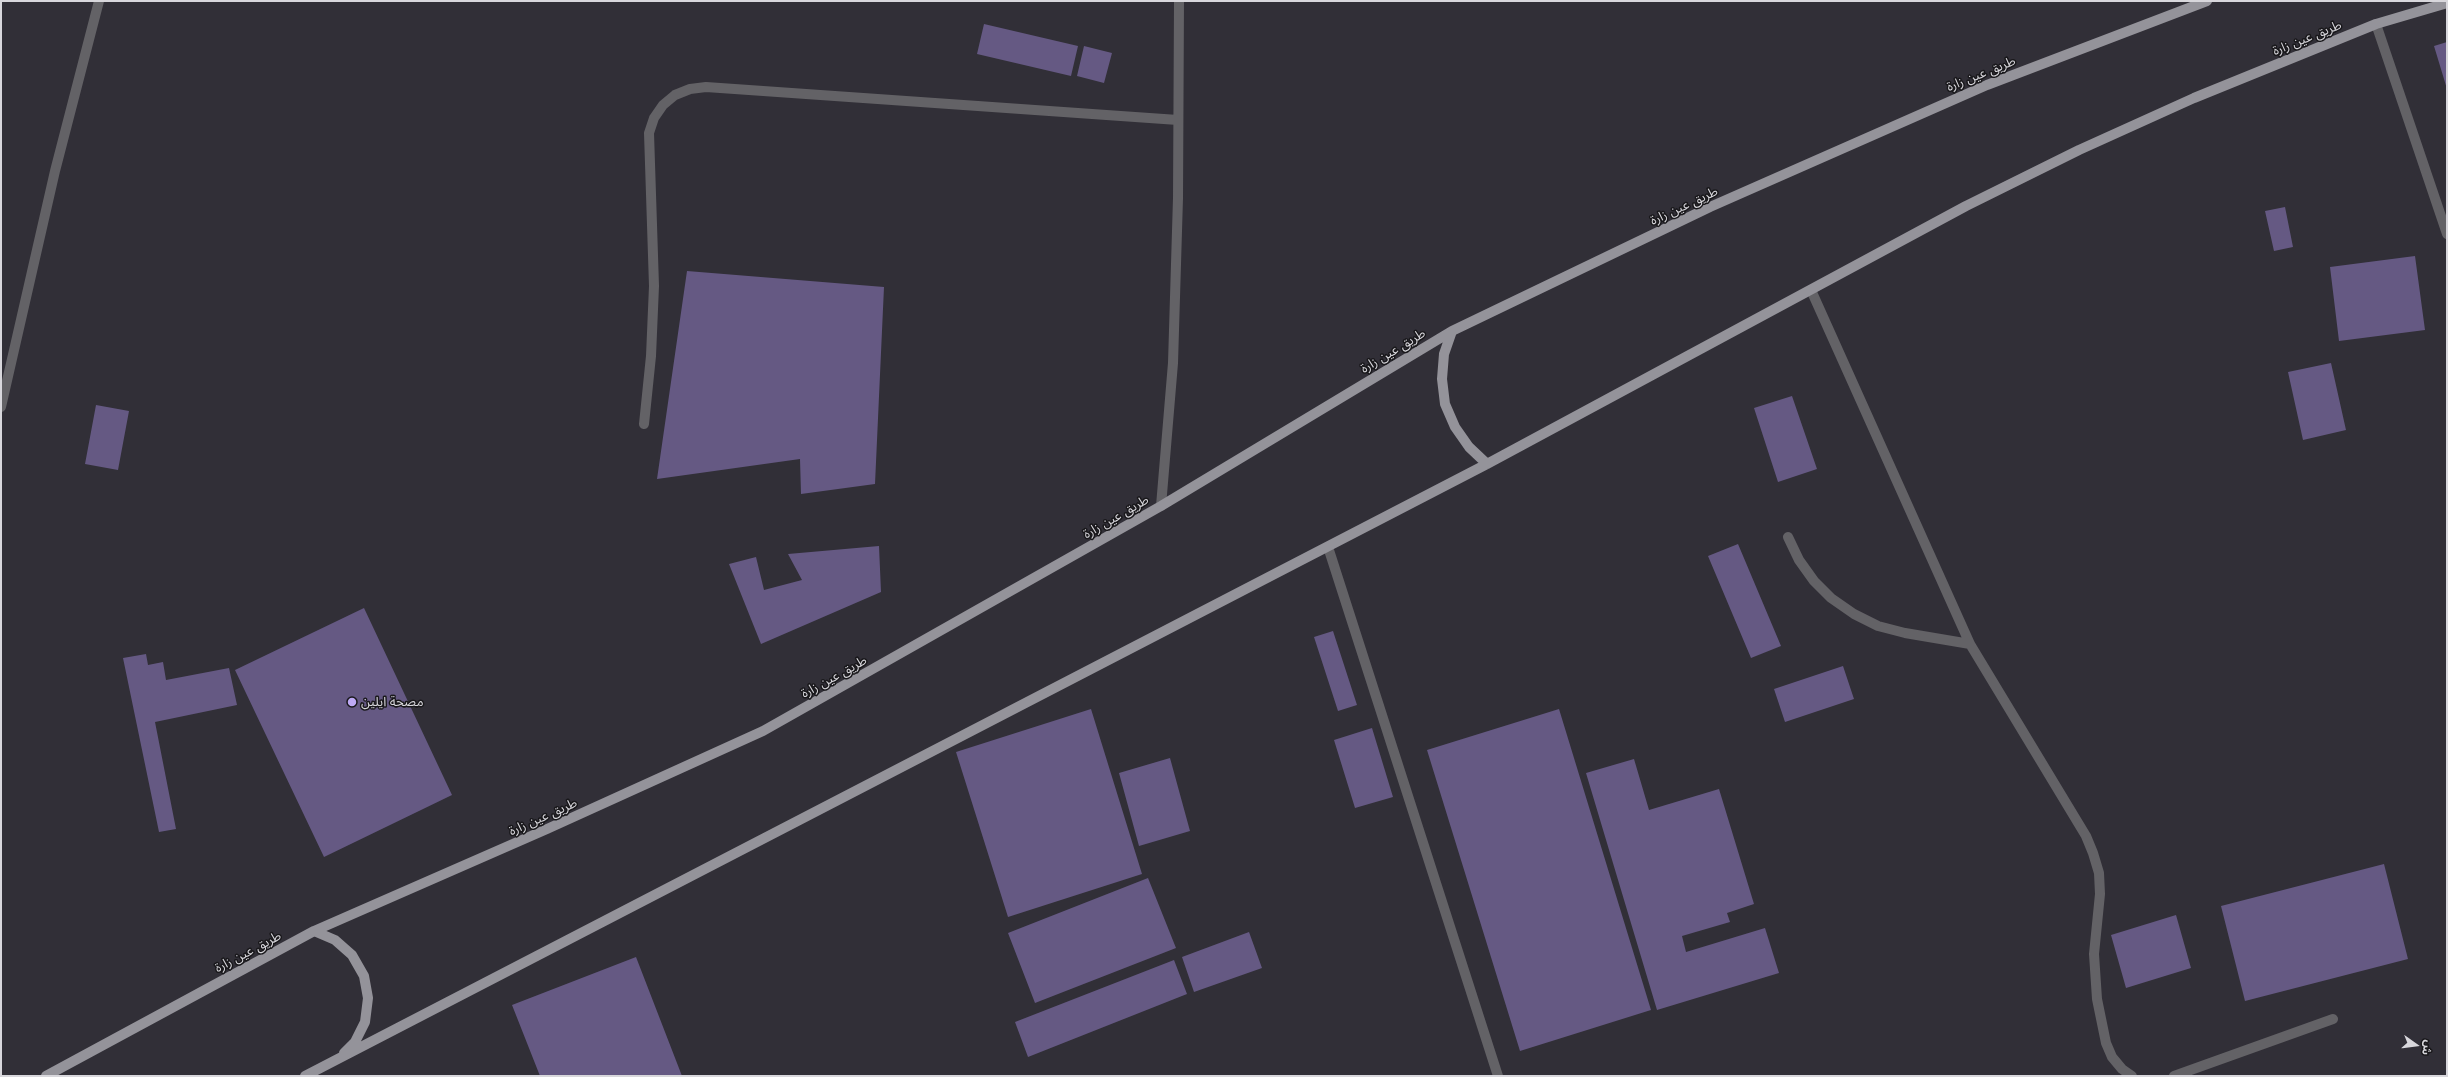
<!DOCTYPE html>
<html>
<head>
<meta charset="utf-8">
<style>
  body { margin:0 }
  #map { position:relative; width:2448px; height:1077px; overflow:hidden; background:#312f37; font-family:Quicksand,"Noto Sans Arabic",sans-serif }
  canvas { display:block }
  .frame { position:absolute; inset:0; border:2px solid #d8d7dc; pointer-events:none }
  .north { position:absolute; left:2396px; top:1025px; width:40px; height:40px; -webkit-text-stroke:3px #19181b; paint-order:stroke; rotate:104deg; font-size:11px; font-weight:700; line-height:16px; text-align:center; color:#d8d7dc }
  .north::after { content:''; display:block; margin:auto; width:14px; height:18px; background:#d8d7dc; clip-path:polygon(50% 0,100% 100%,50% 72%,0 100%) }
</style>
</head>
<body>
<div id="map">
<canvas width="2448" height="1077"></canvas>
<div class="frame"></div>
<div class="north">ش</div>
</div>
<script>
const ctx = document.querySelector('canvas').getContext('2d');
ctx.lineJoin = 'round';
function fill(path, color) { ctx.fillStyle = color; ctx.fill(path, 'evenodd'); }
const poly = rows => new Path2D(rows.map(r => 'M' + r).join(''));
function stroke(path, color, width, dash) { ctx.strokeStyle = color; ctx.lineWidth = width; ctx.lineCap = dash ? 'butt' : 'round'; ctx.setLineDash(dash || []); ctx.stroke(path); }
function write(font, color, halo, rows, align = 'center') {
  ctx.font = font + ' Quicksand,"Noto Sans Arabic",sans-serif'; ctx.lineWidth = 3; ctx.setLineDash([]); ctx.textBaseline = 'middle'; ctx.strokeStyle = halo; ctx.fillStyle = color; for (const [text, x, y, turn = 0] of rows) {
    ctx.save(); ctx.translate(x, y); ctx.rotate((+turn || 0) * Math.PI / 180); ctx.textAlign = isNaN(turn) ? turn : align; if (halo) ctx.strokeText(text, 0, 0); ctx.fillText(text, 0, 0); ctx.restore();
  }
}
fill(poly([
  [984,24,1078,46,1071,76,977,54],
  [2447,42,2447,89,2434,46],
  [1084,46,1112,53,1104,83,1077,76],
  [2285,207,2293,247,2274,251,2265,211],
  [2415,256,2425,330,2339,341,2330,267],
  [687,271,884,287,875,484,801,494,800,459,657,479],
  [2331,363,2346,430,2303,440,2288,372],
  [1792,396,1817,469,1778,482,1754,408],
  [96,405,129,411,118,470,85,464],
  [1738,544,1781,646,1751,658,1708,556],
  [879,546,881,592,761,644,729,564,756,557,764,590,802,580,788,554],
  [364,608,452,795,324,857,235,670],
  [1333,631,1357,705,1338,711,1314,637],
  [146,654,148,665,163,662,166,680,229,668,237,705,155,722,176,829,159,832,123,658],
  [1843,666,1854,699,1785,722,1774,689],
  [1091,709,1142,874,1008,917,956,752],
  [1559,709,1651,1010,1520,1051,1427,750],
  [1372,728,1393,797,1355,808,1334,740],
  [1170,758,1190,831,1139,846,1119,773],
  [1634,759,1649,810,1719,789,1754,904,1727,913,1730,922,1682,936,1686,952,1765,928,1779,973,1657,1010,1586,773],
  [2384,864,2408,959,2245,1001,2221,906],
  [1148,878,1176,948,1035,1003,1008,933],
  [2176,915,2191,968,2126,988,2111,935],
  [1249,932,1262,968,1194,992,1182,957],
  [636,957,682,1076,540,1076,512,1005],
  [1174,960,1187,994,1028,1057,1015,1022]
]), '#655983');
stroke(poly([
  [1328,547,1498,1076]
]), '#636266', 10);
stroke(poly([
  [2376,24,2447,234],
  [1811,290,1970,644,2086,836,2093,853,2099,873,2100,894,2094,954,2097,999,2106,1043,2112,1057,2122,1069,2132,1076],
  [1,407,55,171,99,1],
  [644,424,651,356,654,286,649,133,654,118,663,105,675,95,690,89,706,87,1178,120],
  [1161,506,1173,363,1178,198,1179,1],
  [1788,537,1799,560,1814,581,1831,598,1854,614,1878,626,1905,633,1970,644],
  [2174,1076,2333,1019]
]), '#636266', 10);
stroke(poly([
  [1452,331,1444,354,1442,379,1445,404,1455,427,1469,447,1487,464],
  [314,931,335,940,352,955,364,976,368,998,365,1022,355,1042,344,1053],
  [46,1076,314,931,547,829,763,731,1161,506,1452,331,1710,207,1987,85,2207,1],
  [305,1076,1487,464,1966,206,2079,150,2194,98,2376,24,2447,3]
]), '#94939a', 10);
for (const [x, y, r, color] of [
  [352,702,5,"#bea9f5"]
]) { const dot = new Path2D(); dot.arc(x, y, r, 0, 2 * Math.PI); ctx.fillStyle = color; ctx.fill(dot); stroke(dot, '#19181b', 1.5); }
write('13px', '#d8d7dc', '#19181b', [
  ["طريق عين زارة",2307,38,-22],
  ["طريق عين زارة",1981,74,-22],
  ["طريق عين زارة",1684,206,-25],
  ["طريق عين زارة",1393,351,-31],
  ["طريق عين زارة",1116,517,-30],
  ["طريق عين زارة",834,677,-29],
  ["طريق عين زارة",543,817,-24],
  ["طريق عين زارة",248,952,-28]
]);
write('13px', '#d8d7dc', '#19181b', [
  ["مصحة ايلين",361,702]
], 'left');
</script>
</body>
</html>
